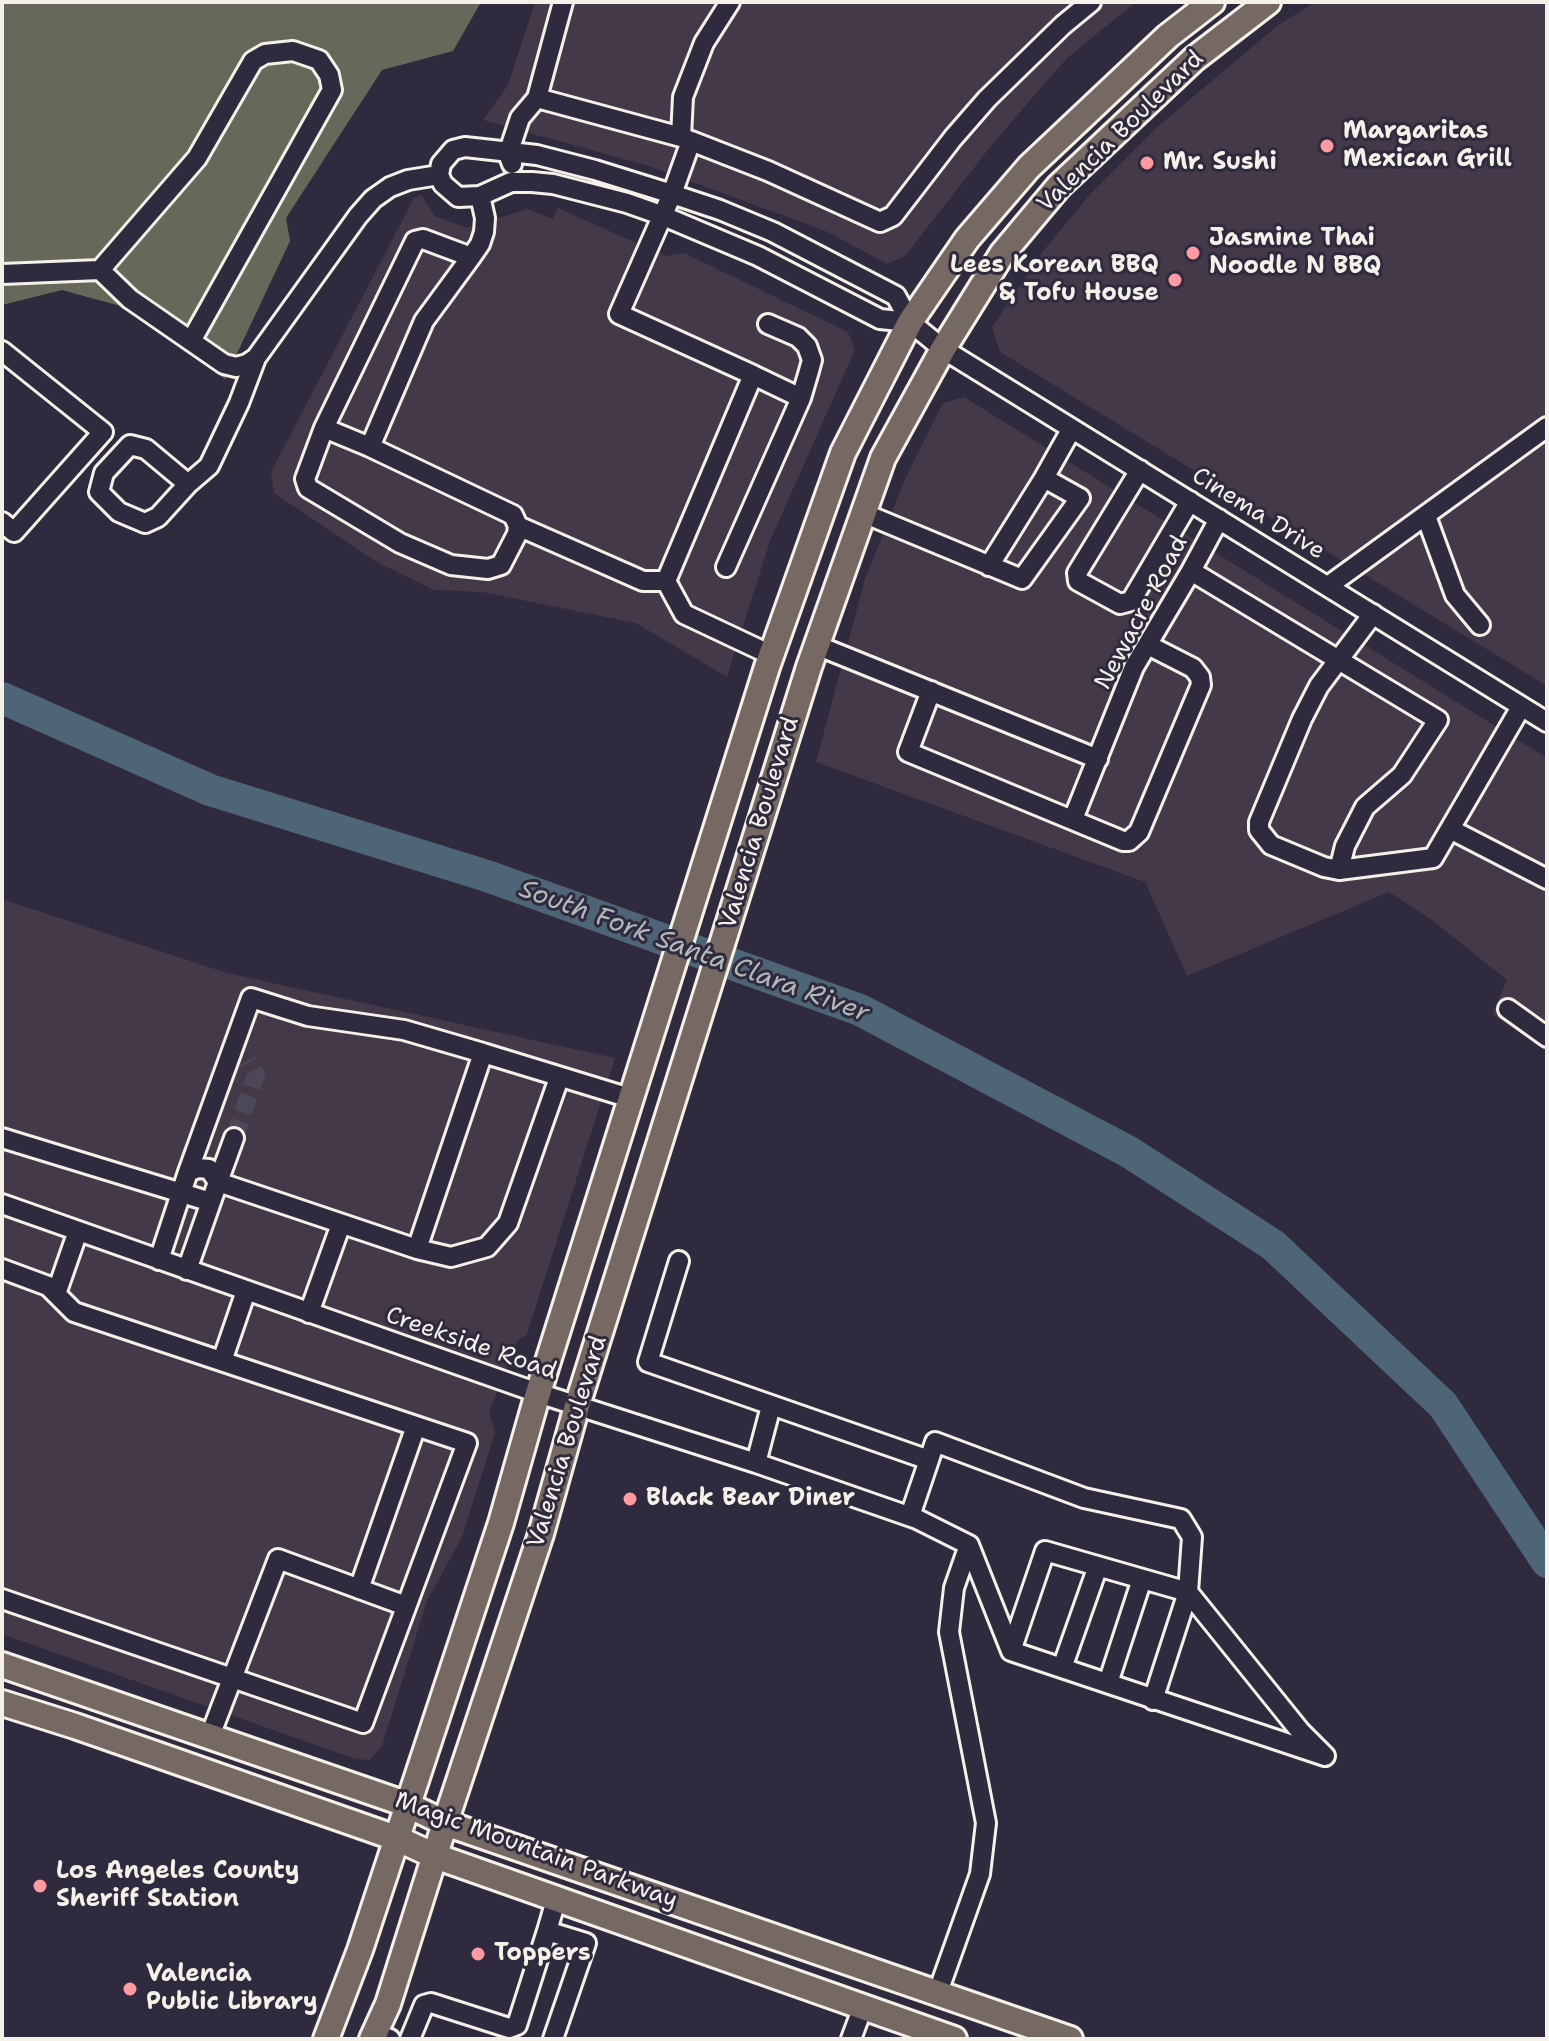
<!DOCTYPE html>
<html>
<head>
<meta charset="utf-8">
<style>
  body { margin:0 }
  #map { position:relative; width:1549px; height:2041px; overflow:hidden; background:#2f2a3d; font-family:"Shantell Sans",sans-serif }
  canvas { display:block }
  .frame { position:absolute; inset:0; border:4px solid #f4f1e8; pointer-events:none }
</style>
</head>
<body>
<div id="map">
<canvas width="1549" height="2041"></canvas>
<div class="frame"></div>
</div>
<script>
const ctx = document.querySelector('canvas').getContext('2d');
ctx.lineJoin = 'round';
function fill(path, color) { ctx.fillStyle = color; ctx.fill(path, 'evenodd'); }
const poly = rows => new Path2D(rows.map(r => 'M' + r).join(''));
function stroke(path, color, width, dash) { ctx.strokeStyle = color; ctx.lineWidth = width; ctx.lineCap = dash ? 'butt' : 'round'; ctx.setLineDash(dash || []); ctx.stroke(path); }
function write(font, color, halo, rows, align = 'center') {
  ctx.font = font + ' "Shantell Sans",sans-serif'; ctx.lineWidth = 6; ctx.setLineDash([]); ctx.textBaseline = 'middle'; ctx.strokeStyle = halo; ctx.fillStyle = color; for (const [text, x, y, turn = 0] of rows) {
    ctx.save(); ctx.translate(x, y); ctx.rotate((+turn || 0) * Math.PI / 180); ctx.textAlign = isNaN(turn) ? turn : align; if (halo) ctx.strokeText(text, 0, 0); ctx.fillText(text, 0, 0); ctx.restore();
  }
}
fill(poly([
  [535,2,1136,2,1067,58,995,141,905,256,887,264,828,232,649,166,483,120,508,85],
  [1315,2,1547,2,1547,686,1000,352,992,327,1044,250,1091,193,1157,127,1277,26],
  [421,195,435,216,467,228,527,209,553,219,558,208,666,256,684,253,848,332,855,350,770,541,727,677,636,623,482,592,434,590,377,562,274,493,271,472,414,198],
  [964,397,1547,758,1547,1051,1492,1014,1507,980,1432,920,1389,892,1187,976,1145,882,816,762,865,579,906,477,943,403],
  [2,899,227,973,615,1058,527,1334,517,1342,489,1412,495,1433,462,1537,427,1601,382,1746,370,1760,355,1759,2,1634]
]), '#433948');
fill(poly([
  [2,2,481,2,453,51,382,70,286,218,290,241,225,379,124,307,62,290,2,305]
]), '#68685a');
stroke(poly([
  [2,698,210,790,487,876,860,1010,1129,1152,1273,1245,1443,1405,1547,1562]
]), '#4e6578', 32);
stroke(poly([
  [234,1138,256,1075,247,1061]
]), '#4d4857', 18, [18, 9]);
const minor = poly([
  [730,2,704,43,683,97,681,137,691,141,672,194,619,314,753,375,666,581,684,614,771,655],
  [537,98,681,137],
  [691,141,768,171,880,222,893,216,953,138,987,99,1063,25,1091,2],
  [512,164,508,154,520,118,537,98,563,2],
  [471,257,423,239,415,241,324,428,370,447,424,321,471,257,480,244,484,232,485,218,480,196],
  [2,274,100,270],
  [910,322,880,319,758,256,661,215,627,203,553,184,532,182,511,182,480,196,458,197,443,184,439,175,441,164,453,150,465,147,537,155,595,170,672,194,720,210,773,232,896,296,910,322,943,349,1547,722],
  [191,341,332,90,329,75,319,60,293,51,265,54,253,61,197,158,100,270,130,299,224,364,236,367,247,364,256,358,358,216,373,199,390,187,408,180,439,175],
  [2,351,103,432,14,532,2,522],
  [753,375,801,398,809,371,812,360,807,346,798,337,768,324],
  [324,428,305,479,308,488,400,543,451,565,488,569,501,565,517,534,518,526,513,515,370,447],
  [1140,470,1077,573,1078,581,1120,604,1131,601,1190,501],
  [188,484,146,449,130,445,104,473,99,492,119,512,145,523,158,517,188,484,209,466,239,403,256,358],
  [863,513,1022,579,1080,498,1044,478,1071,430],
  [1426,516,1455,595,1480,625],
  [518,526,643,581,666,581],
  [989,566,1044,478],
  [726,567,801,398],
  [1191,571,1438,720,1402,775,1365,807,1345,846,1339,870],
  [1328,586,1547,427],
  [1373,614,1319,686,1302,719,1259,822,1259,830,1271,845,1324,867,1339,870,1433,858,1521,707],
  [816,645,1098,759],
  [931,691,908,752,1123,841,1129,841,1139,832,1201,685,1200,677,1193,668,1148,645],
  [1073,819,1134,667,1191,571,1219,519],
  [1450,829,1547,879],
  [1508,1009,1547,1037],
  [483,1053,630,1098],
  [2,1138,211,1202],
  [188,1172,251,998,308,1016,404,1030,483,1053,417,1249,218,1182,234,1138],
  [2,1204,538,1393,756,1463,917,1519,969,1545],
  [417,1249,451,1257,487,1247,508,1223,559,1078],
  [159,1260,188,1172,198,1168,209,1169,218,1182,187,1270],
  [679,1261,648,1362,929,1460,910,1516],
  [2,1269,48,1286,74,1312,467,1443,363,1723,2,1599],
  [56,1294,78,1231],
  [309,1313,341,1224],
  [222,1361,246,1291],
  [929,1460,935,1442,1084,1498,1181,1519,1192,1537,1188,1592,1300,1731,1325,1756,1011,1651,969,1545],
  [756,1463,771,1406],
  [359,1589,416,1426],
  [1011,1651,1045,1551,1188,1592,1153,1700],
  [1062,1668,1098,1566],
  [1108,1683,1142,1579],
  [210,1736,278,1559,406,1606],
  [547,1931,556,1900],
  [938,1992,980,1874,986,1823,949,1632,954,1588,969,1545],
  [375,2033,390,2039],
  [410,2039,424,2005,431,2003,509,2028,517,2025,547,1931,586,1943,553,2039],
  [851,2039,863,2007]
]);
const major = poly([
  [2,1665,406,1804,445,1823,1070,2039],
  [2,1703,75,1726,396,1838,435,1856,954,2039],
  [326,2039,360,1950,501,1523,538,1393,767,667,843,453,910,322,967,239,1029,167,1168,36,1212,2],
  [372,2039,388,2004,445,1823,541,1534,577,1406,809,667,883,458,943,349,1002,254,1059,186,1194,59,1268,2]
]);
stroke(minor, '#f4f1e8', 24);
stroke(major, '#f4f1e8', 30);
stroke(minor, '#2f2a3d', 18);
stroke(major, '#766964', 24);
for (const [x, y, r, color] of [
  [1327,146,8,"#ff9aa2"],
  [1147,163,8,"#ff9aa2"],
  [1193,253,8,"#ff9aa2"],
  [1175,280,8,"#ff9aa2"],
  [630,1499,8,"#ff9aa2"],
  [40,1886,8,"#ff9aa2"],
  [478,1954,8,"#ff9aa2"],
  [130,1989,8,"#ff9aa2"]
]) { const dot = new Path2D(); dot.arc(x, y, r, 0, 2 * Math.PI); ctx.fillStyle = color; ctx.fill(dot); stroke(dot, '#2f2a3d', 3); }
write('24px', '#f4f1e8', '#2f2a3d', [
  ["Valencia Boulevard",1121,132,-44],
  ["Cinema Drive",1258,514,32],
  ["Newacre Road",1142,613,-62],
  ["Valencia Boulevard",760,823,-73],
  ["Creekside Road",471,1344,19],
  ["Valencia Boulevard",568,1442,-73],
  ["Magic Mountain Parkway",536,1851,20]
]);
write('bold 24px', '#f4f1e8', '#2f2a3d', [
  ["Margaritas",1343,132],
  ["Mexican Grill",1343,160],
  ["Mr. Sushi",1163,163],
  ["Jasmine Thai",1209,239],
  ["Noodle N BBQ",1209,267],
  ["Lees Korean BBQ",1159,266,"right"],
  ["& Tofu House",1159,294,"right"],
  ["Black Bear Diner",646,1499],
  ["Los Angeles County",56,1872],
  ["Sheriff Station",56,1900],
  ["Toppers",494,1954],
  ["Valencia",146,1975],
  ["Public Library",146,2003]
], 'left');
write('italic 26px', '#b2b9bb', '#2f2a3d', [
  ["South Fork Santa Clara River",694,952,20]
]);
</script>
</body>
</html>
